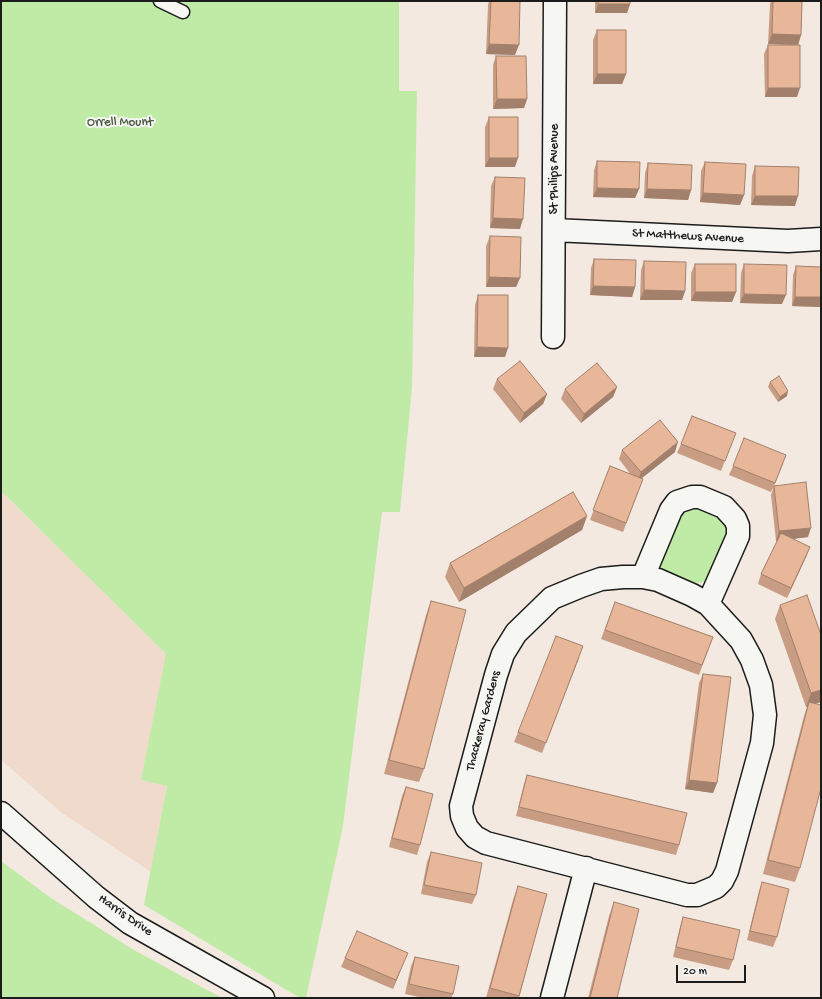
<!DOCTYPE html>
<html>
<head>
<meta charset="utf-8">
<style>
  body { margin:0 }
  #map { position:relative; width:822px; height:999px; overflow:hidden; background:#f3e9e0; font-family:"Gochi Hand",sans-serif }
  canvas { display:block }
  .frame { position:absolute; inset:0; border:2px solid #1c1c1c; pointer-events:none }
  .scale { position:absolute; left:676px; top:965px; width:70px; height:18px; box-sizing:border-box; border:2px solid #1c1c1c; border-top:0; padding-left:5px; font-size:12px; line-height:14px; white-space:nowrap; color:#1c1c1c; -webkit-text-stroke:3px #f6f6f2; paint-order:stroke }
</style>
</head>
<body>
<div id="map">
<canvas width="822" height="999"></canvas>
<div class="frame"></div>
<div class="scale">20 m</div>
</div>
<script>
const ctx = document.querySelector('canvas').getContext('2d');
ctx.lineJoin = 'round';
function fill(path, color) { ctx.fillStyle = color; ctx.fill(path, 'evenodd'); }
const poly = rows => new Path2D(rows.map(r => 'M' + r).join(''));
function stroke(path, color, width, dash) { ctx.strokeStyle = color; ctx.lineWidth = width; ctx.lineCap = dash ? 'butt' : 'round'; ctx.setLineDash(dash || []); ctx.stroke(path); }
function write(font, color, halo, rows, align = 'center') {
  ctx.font = font + ' "Gochi Hand",sans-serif'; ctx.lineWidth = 4; ctx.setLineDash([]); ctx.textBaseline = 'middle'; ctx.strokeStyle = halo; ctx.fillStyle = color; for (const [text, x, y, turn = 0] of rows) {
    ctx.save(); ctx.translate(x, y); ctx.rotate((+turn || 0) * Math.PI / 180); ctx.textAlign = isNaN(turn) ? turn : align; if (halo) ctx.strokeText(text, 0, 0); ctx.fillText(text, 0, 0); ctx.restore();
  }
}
fill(poly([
  [1,491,166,654,188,670,151,872,62,813,1,760]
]), '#f0dacb');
fill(poly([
  [1,1,399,1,399,91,417,91,412,388,400,512,382,512,343,826,306,998,300,998,144,905,167,786,141,780,166,654,1,491],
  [698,507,717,514,725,523,727,536,706,581,694,584,666,571,661,567,660,561,677,518,685,509],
  [1,861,51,898,134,950,222,998,1,998]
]), '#c0eba7');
const lane = poly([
  [160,1,183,12]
]);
const street = poly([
  [554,230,788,241,821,239],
  [553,337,555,1],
  [623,577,643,577,658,580,692,595,708,604,741,640,752,660,761,685,765,715,762,743,727,871,722,881,716,887,697,895,687,895,486,843,475,837,467,828,462,816,461,806,496,675,503,654,516,633,552,598,581,586,601,579,623,577],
  [643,577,671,510,677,502,692,497,700,497,724,507,735,519,738,526,738,536,708,604],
  [552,998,586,868]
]);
const secondary = poly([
  [1,813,96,897,130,923,263,998]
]);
stroke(lane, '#1c1c1c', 15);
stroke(street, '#1c1c1c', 25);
stroke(secondary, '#1c1c1c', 25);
stroke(lane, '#f6f6f2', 12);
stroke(street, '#f6f6f2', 22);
stroke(secondary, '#f6f6f2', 22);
fill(poly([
  [489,1,520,1,515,55,486,54,488,5],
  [595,1,630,1,630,4,627,13,595,13],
  [771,1,802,1,801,35,798,45,797,97,765,97,764,54,768,45,797,45,768,44,770,4],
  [597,30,626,74,622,84,593,84,593,40],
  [496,56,527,99,524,108,493,109,493,65],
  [489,117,515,167,485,167,485,127],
  [597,161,639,189,635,198,593,197,594,170],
  [705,162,744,195,740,205,700,202,701,171],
  [648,163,691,190,688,200,644,198,645,173],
  [755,166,795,206,751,205,752,176],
  [495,177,520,229,490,228,491,186],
  [490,236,520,278,516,287,486,287,486,246],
  [594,259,635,287,632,297,590,295,591,268],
  [644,261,685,291,682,300,640,300,641,270],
  [695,264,736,292,732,302,691,301,691,273],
  [744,264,782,304,740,303,741,273],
  [796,266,821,267,821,307,792,306,793,275],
  [478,295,505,357,474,357,475,305],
  [497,379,547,394,543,404,520,423,493,389],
  [770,382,787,396,778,402,768,387],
  [617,387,613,397,581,423,561,399,565,389],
  [732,443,721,471,677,453,681,444],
  [622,450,675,452,641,478,643,479,623,532,590,520,610,466,631,475,619,459],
  [783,464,774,486,808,537,792,539,810,547,806,557,787,598,758,584,761,574,777,541,776,541,771,495,774,486,771,492,729,475,733,466],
  [587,516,582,530,459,602,445,577,450,563],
  [431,601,424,769,419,782,384,774,426,615],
  [615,602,713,637,699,675,601,639],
  [780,605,821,635,821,702,815,704,800,868,795,882,763,874,804,716,807,707,806,707,775,619],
  [580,656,542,753,514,742,518,732],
  [703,674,717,783,713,793,685,789,699,683],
  [527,775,679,845,676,855,516,816,524,784],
  [406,787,420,845,417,855,389,847,402,796],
  [431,852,476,895,472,904,421,894,427,862],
  [762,882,777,937,773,947,747,940,759,891],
  [518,886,547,894,519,998,486,998,513,900],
  [614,902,617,998,588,998,609,916],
  [683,917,733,960,729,970,673,957,680,927],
  [415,957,453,994,451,998,424,998,405,994,411,966],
  [345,958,404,962,393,989,341,967]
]), '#c89d84');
fill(poly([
  [598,4,630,4,627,13,595,13],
  [772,34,801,35,798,45,768,44],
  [489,44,519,45,515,55,486,54],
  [597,74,626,74,622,84,593,84],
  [768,88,800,88,797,97,765,97],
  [497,99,527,99,524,108,493,109],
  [489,158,518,158,515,167,485,167],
  [597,188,639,189,635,198,593,197],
  [647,189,691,190,688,200,644,198],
  [703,193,744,195,740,205,700,202],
  [755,196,798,196,795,206,751,205],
  [493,218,523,219,520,229,490,228],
  [489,277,520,278,516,287,486,287],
  [593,286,635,287,632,297,590,295],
  [644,290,685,291,682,300,640,300],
  [695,292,736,292,732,302,691,301],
  [744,294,786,295,782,304,740,303],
  [795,297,821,297,821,307,792,306],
  [477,347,508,348,505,357,474,357],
  [617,387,613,397,581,423,584,414],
  [788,391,787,396,778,402,780,397],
  [547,394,543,404,520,423,524,413],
  [678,442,675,452,637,482,641,472],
  [587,516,582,530,459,602,464,588],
  [811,528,808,537,776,541,779,531],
  [810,547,806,557,787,598,791,588],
  [821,690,821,702,808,706,809,702,807,707,806,707,811,693],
  [689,780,717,783,713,793,685,789],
  [408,953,404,962,393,989,396,980]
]), '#a2806b');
const building = poly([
  [491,1,520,1,519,45,489,44,491,1],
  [598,1,630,1,630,4,598,4,598,1],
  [773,1,802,1,801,35,772,34,773,1],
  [597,30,626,30,626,74,597,74,597,30],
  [768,45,800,45,800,88,768,88,768,45],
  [496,56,526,56,527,99,497,99,496,56],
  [489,117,518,117,518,158,489,158,489,117],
  [597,161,640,162,639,189,597,188,597,161],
  [705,162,746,164,744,195,703,193,705,162],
  [648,163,692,165,691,190,647,189,648,163],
  [755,166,799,167,798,196,755,196,755,166],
  [495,177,525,178,523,219,493,218,495,177],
  [490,236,521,237,520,278,489,277,490,236],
  [594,259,636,260,635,287,593,286,594,259],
  [644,261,686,262,685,291,644,290,644,261],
  [695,264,736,264,736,292,695,292,695,264],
  [744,264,787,265,786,295,744,294,744,264],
  [796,266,821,267,821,297,795,297,796,266],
  [478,295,508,295,508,348,477,347,478,295],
  [520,361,547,394,524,413,497,379,520,361],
  [597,363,617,387,584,414,565,389,597,363],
  [779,376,788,391,780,397,770,382,779,376],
  [692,416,736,433,725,461,681,444,692,416],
  [660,420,678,442,641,472,622,450,660,420],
  [744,438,786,455,775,483,733,466,744,438],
  [610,466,643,479,626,523,593,510,610,466],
  [806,482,811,528,779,531,774,486,806,482],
  [573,492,587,516,464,588,450,563,573,492],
  [781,533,810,547,791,588,761,574,781,533],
  [807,595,821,635,821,690,811,693,780,605,807,595],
  [431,601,466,610,424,769,389,760,431,601],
  [615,602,713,637,702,665,605,630,615,602],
  [556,636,583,646,546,743,518,732,556,636],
  [703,674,731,677,717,783,689,780,703,674],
  [809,702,821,705,821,788,800,868,768,860,809,702],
  [527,775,687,813,679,845,519,807,527,775],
  [406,787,433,794,420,845,392,838,406,787],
  [431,852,482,863,476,895,424,885,431,852],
  [762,882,789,889,777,937,750,931,762,882],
  [518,886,547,894,519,996,490,988,518,886],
  [614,902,639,909,617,998,590,998,614,902],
  [683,917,740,930,733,960,676,947,683,917],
  [357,931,408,953,396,980,345,958,357,931],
  [415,957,459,966,453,994,409,984,415,957]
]);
fill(building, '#e8b799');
stroke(building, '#a2806b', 1);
write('13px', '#4d5a46', '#f6f6f2', [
  ["Orrell Mount",120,123]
]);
write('13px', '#1c1c1c', '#f6f6f2', [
  ["St Philips Avenue",555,169,-90],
  ["St Matthews Avenue",688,237,3],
  ["Thackeray Gardens",484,721,-75],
  ["Harris Drive",125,916,35]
]);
</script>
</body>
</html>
